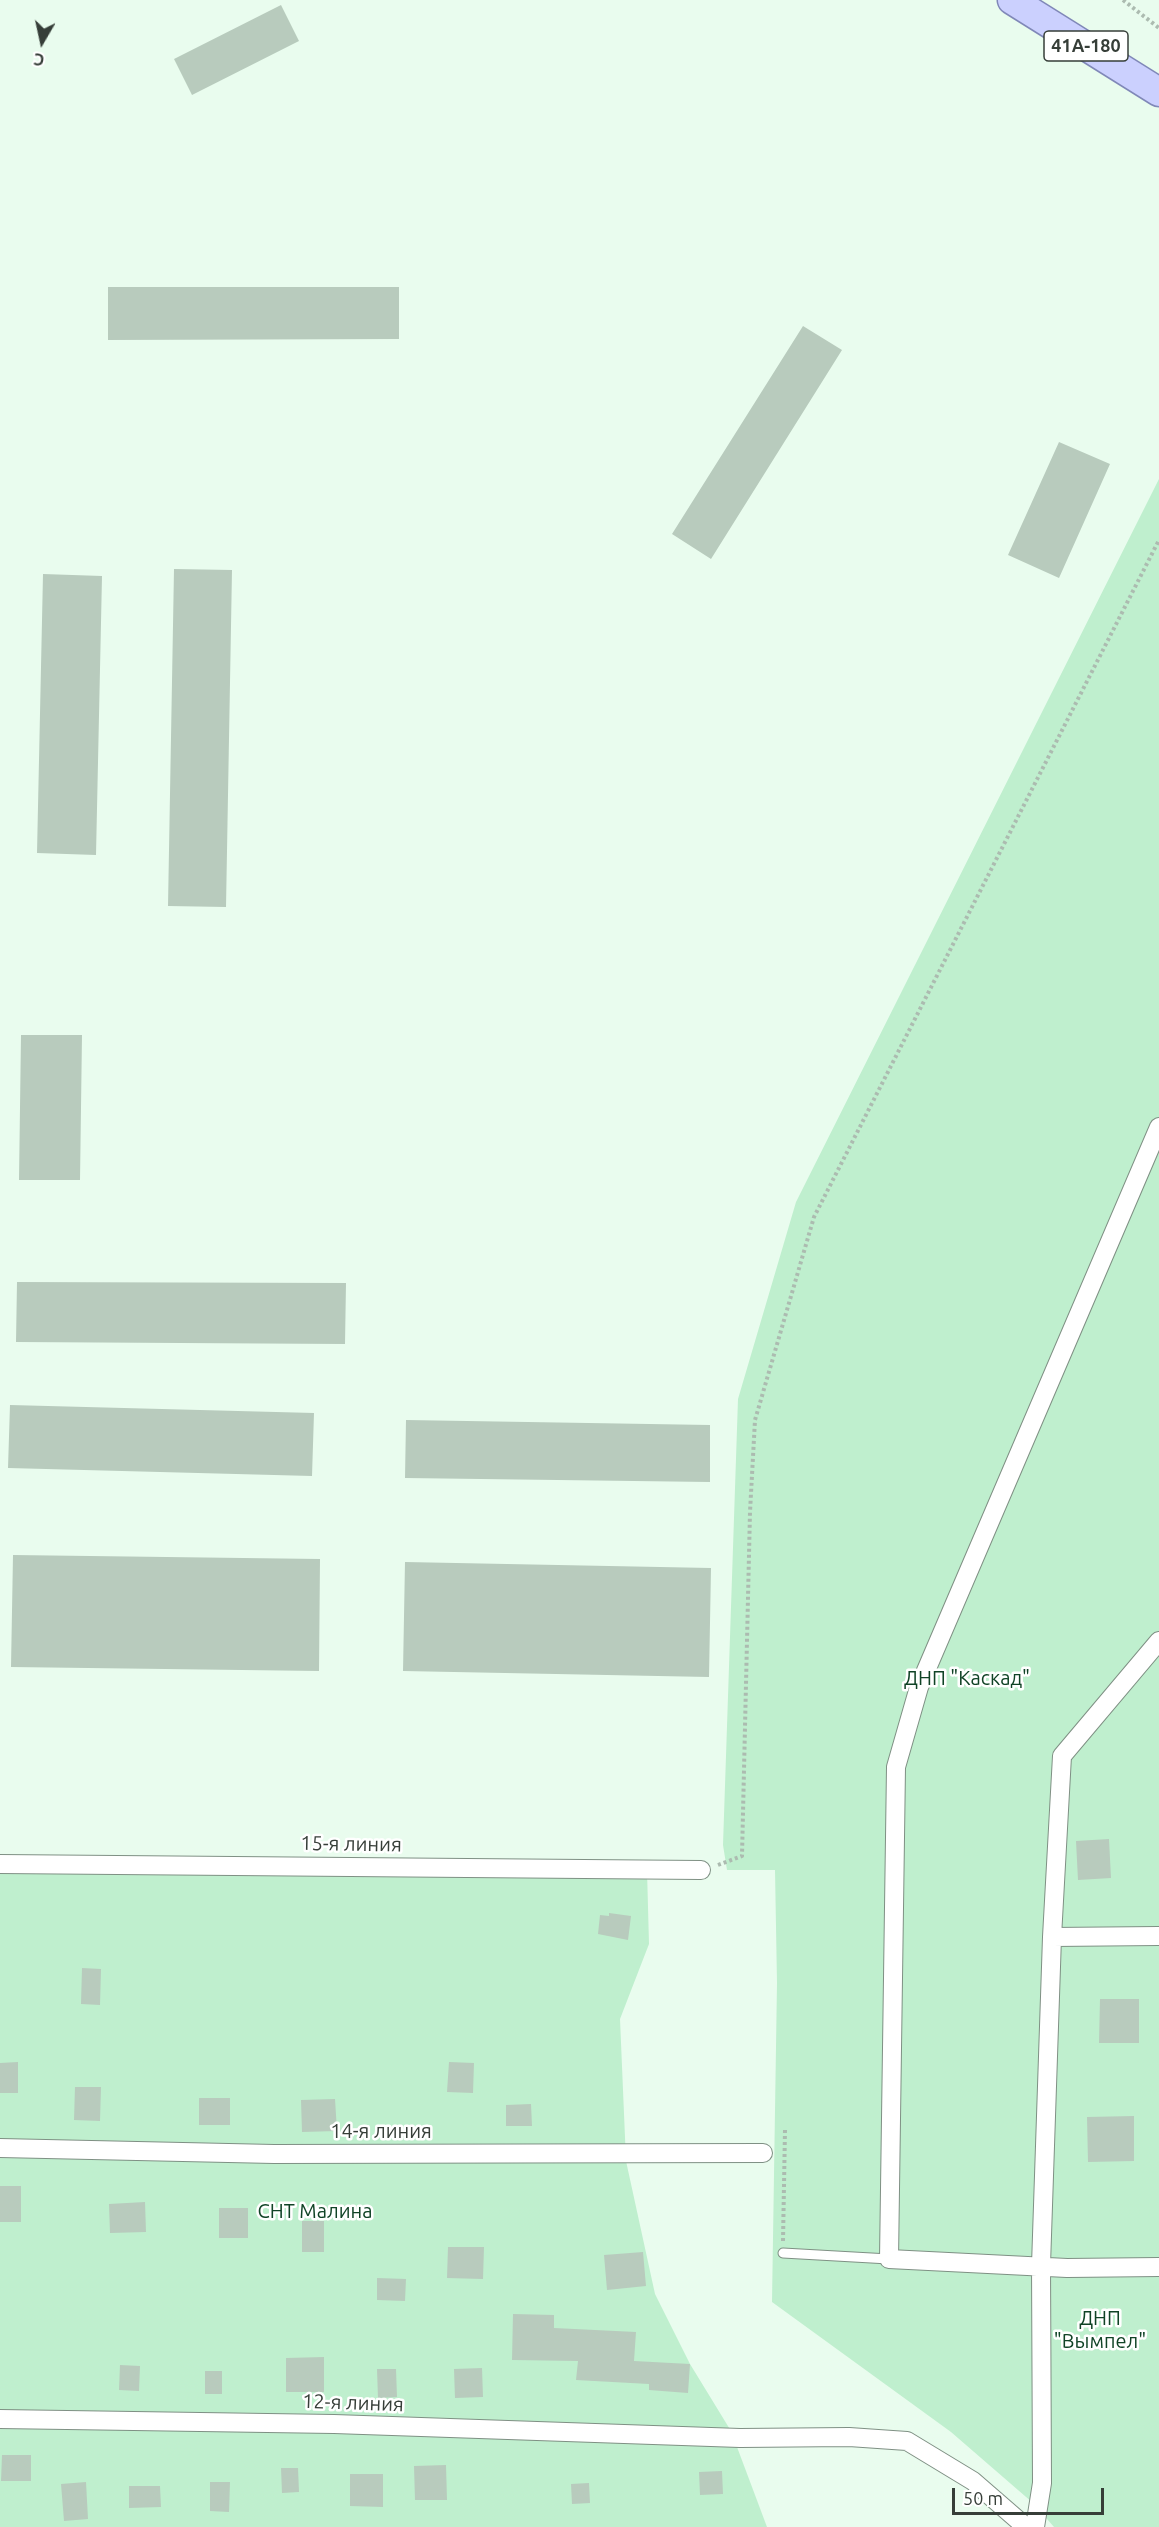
<!DOCTYPE html>
<html>
<head>
<meta charset="utf-8">
<style>
  body { margin:0 }
  #map { position:relative; width:1159px; height:2527px; overflow:hidden; background:#e9fcee; font-family:Ubuntu,sans-serif }
  canvas { display:block }
  .north { position:absolute; left:12px; top:12px; width:60px; height:60px; -webkit-text-stroke:4px #fff; paint-order:stroke; rotate:189deg; font-size:16px; font-weight:700; line-height:24px; text-align:center; color:#363e38 }
  .north::after { content:''; display:block; margin:auto; width:21px; height:27px; background:#363e38; clip-path:polygon(50% 0,100% 100%,50% 72%,0 100%) }
  .scale { position:absolute; left:952px; top:2488px; width:152px; height:27px; box-sizing:border-box; border:3px solid #363e38; border-top:0; padding-left:8px; font-size:18px; line-height:21px; white-space:nowrap; color:#363e38; -webkit-text-stroke:4px #fff; paint-order:stroke }
</style>
</head>
<body>
<div id="map">
<canvas width="1159" height="2527"></canvas>
<div class="north">С</div>
<div class="scale">50 m</div>
</div>
<script>
const ctx = document.querySelector('canvas').getContext('2d');
ctx.lineJoin = 'round';
function fill(path, color) { ctx.fillStyle = color; ctx.fill(path, 'evenodd'); }
const poly = rows => new Path2D(rows.map(r => 'M' + r).join(''));
function stroke(path, color, width, dash) { ctx.strokeStyle = color; ctx.lineWidth = width; ctx.lineCap = dash ? 'butt' : 'round'; ctx.setLineDash(dash || []); ctx.stroke(path); }
function write(font, color, halo, rows, align = 'center') {
  ctx.font = font + ' Ubuntu,sans-serif'; ctx.lineWidth = 5; ctx.setLineDash([]); ctx.textBaseline = 'middle'; ctx.strokeStyle = halo; ctx.fillStyle = color; for (const [text, x, y, turn = 0] of rows) {
    ctx.save(); ctx.translate(x, y); ctx.rotate((+turn || 0) * Math.PI / 180); ctx.textAlign = isNaN(turn) ? turn : align; if (halo) ctx.strokeText(text, 0, 0); ctx.fillText(text, 0, 0); ctx.restore();
  }
}
fill(poly([
  [1159,479,1159,2527,1054,2527,1033,2503,951,2432,772,2302,777,1983,775,1870,727,1870,723,1845,738,1399,796,1202],
  [0,1864,647,1870,649,1944,620,2019,626,2161,655,2294,690,2364,731,2431,767,2527,0,2527]
]), '#bfefce');
fill(poly([
  [281,5,299,41,192,95,174,59],
  [108,287,399,287,399,339,108,340],
  [803,326,842,350,711,559,672,534],
  [1059,442,1110,464,1059,578,1008,555],
  [174,569,232,570,226,907,168,906],
  [43,574,102,576,96,855,37,853],
  [21,1035,82,1035,80,1180,19,1180],
  [17,1282,346,1283,345,1344,16,1342],
  [10,1405,314,1413,312,1476,8,1468],
  [406,1420,710,1425,710,1482,405,1478],
  [13,1555,320,1559,319,1671,11,1667],
  [405,1562,711,1568,709,1677,403,1671],
  [1109,1839,1111,1878,1078,1880,1076,1841],
  [609,1913,631,1916,628,1940,598,1934,600,1915,609,1916],
  [82,1968,101,1969,100,2005,81,2004],
  [1100,1999,1139,1999,1139,2043,1099,2043],
  [18,2062,18,2093,0,2093,0,2063],
  [449,2062,474,2063,473,2093,447,2092],
  [75,2087,101,2087,100,2121,74,2120],
  [199,2098,230,2098,230,2125,199,2125],
  [335,2099,337,2131,302,2132,301,2100],
  [531,2104,532,2126,506,2126,506,2105],
  [1134,2116,1134,2161,1088,2162,1087,2117],
  [0,2186,21,2186,21,2222,0,2222],
  [145,2202,146,2232,110,2233,109,2204],
  [219,2208,248,2208,248,2238,219,2238],
  [302,2221,324,2221,324,2252,302,2252],
  [448,2247,484,2247,483,2279,447,2278],
  [643,2252,646,2286,607,2290,604,2255],
  [377,2278,406,2279,405,2301,377,2300],
  [513,2314,554,2315,554,2328,636,2332,634,2361,690,2364,688,2393,649,2390,649,2384,576,2380,578,2361,512,2360],
  [324,2357,324,2392,286,2392,286,2358],
  [120,2365,140,2366,139,2391,119,2390],
  [482,2368,483,2397,455,2398,454,2369],
  [377,2369,396,2369,397,2397,378,2398],
  [205,2371,222,2371,222,2394,205,2394],
  [2,2455,31,2455,31,2481,1,2481],
  [446,2465,447,2500,415,2500,414,2466],
  [281,2468,298,2468,299,2492,282,2493],
  [722,2471,723,2494,700,2495,699,2472],
  [350,2474,383,2474,383,2507,350,2506],
  [86,2482,88,2519,64,2521,61,2484],
  [210,2482,230,2482,229,2512,210,2511],
  [589,2483,590,2503,572,2504,571,2484],
  [129,2486,160,2486,161,2507,129,2508]
]), '#b8cbbd');
const service = poly([
  [783,2253,889,2259]
]);
const minor = poly([
  [1159,1127,919,1687,896,1767,889,2259,1067,2268,1159,2267],
  [0,1864,701,1870],
  [1052,1937,1159,1936],
  [0,2148,274,2154,763,2153],
  [0,2419,334,2424,740,2438,849,2437,907,2441,973,2481,1026,2527],
  [1035,2527,1042,2483,1041,2265,1052,1937,1062,1756,1159,1641]
]);
const primary = poly([
  [1012,0,1159,92]
]);
stroke(service, '#7f9084', 11);
stroke(minor, '#7f9084', 20);
stroke(primary, '#8088b8', 31);
stroke(poly([
  [1123,0,1159,28],
  [718,1865,742,1856,750,1512,755,1420,814,1217,1159,540],
  [783,2241,785,2130]
]), '#acbbb0', 4, [3, 3]);
stroke(service, '#fff', 9);
stroke(minor, '#fff', 18);
stroke(primary, '#cbd0fe', 28);
for (const [x, y, w] of [
  [1086,46,84]
]) { const box = new Path2D(); box.roundRect(x - w / 2, y - 15, w, 30, 4.5); ctx.fillStyle = '#fff'; ctx.fill(box); stroke(box, '#363e38', 1.5); }
write('bold 18px', '#363e38', null, [
  ["41А-180",1086,46]
]);
write('20px', '#104326', '#fff', [
  ["ДНП \"Каскад\"",967,1678],
  ["СНТ Малина",315,2211],
  ["ДНП",1100,2318],
  ["\"Вымпел\"",1100,2341]
]);
write('20px', '#363e38', '#fff', [
  ["15-я линия",351,1844,1],
  ["14-я линия",381,2131],
  ["12-я линия",353,2403,2]
]);
</script>
</body>
</html>
